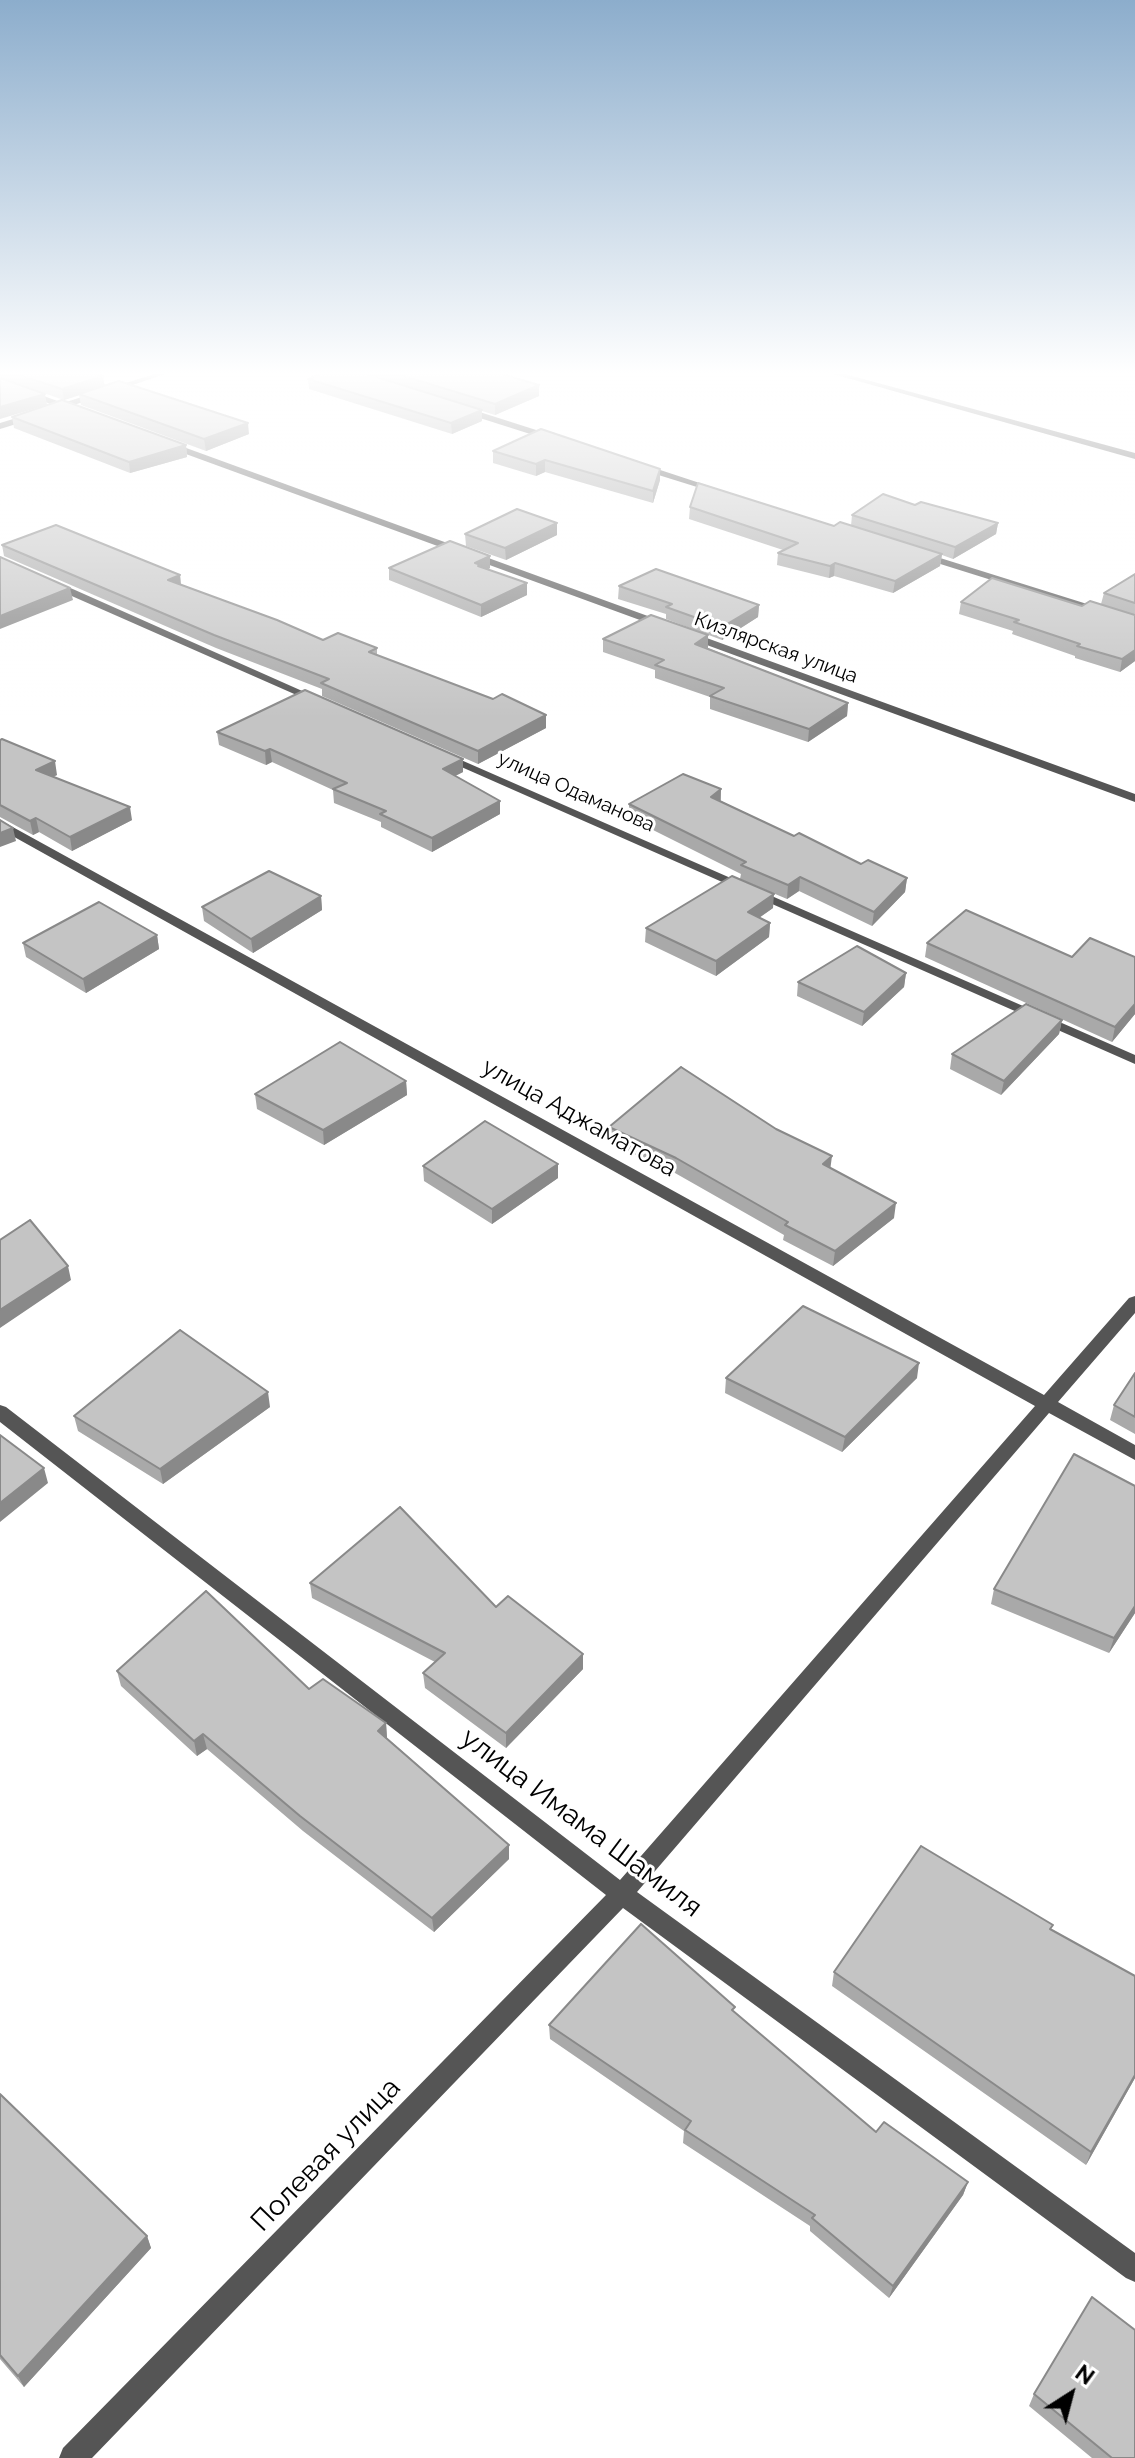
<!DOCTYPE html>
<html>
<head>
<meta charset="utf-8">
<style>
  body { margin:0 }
  #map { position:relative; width:1135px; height:2458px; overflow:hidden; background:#fff; font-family:Raleway,sans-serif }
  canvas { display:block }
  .north { position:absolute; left:1031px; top:2354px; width:80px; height:80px; -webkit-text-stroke:6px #fff; paint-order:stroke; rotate:36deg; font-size:22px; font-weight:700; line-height:32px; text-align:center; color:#000 }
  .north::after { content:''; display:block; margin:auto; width:28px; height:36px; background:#000; clip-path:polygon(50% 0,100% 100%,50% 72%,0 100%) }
</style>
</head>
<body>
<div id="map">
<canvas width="1135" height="2458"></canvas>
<div class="north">N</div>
</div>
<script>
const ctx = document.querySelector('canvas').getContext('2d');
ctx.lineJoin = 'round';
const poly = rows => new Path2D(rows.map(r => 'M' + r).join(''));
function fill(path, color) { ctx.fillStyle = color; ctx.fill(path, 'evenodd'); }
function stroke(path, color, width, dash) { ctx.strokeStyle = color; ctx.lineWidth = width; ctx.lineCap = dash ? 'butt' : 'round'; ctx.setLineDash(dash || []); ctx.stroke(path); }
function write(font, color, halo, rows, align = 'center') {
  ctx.font = font + ' Raleway,sans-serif'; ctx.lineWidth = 6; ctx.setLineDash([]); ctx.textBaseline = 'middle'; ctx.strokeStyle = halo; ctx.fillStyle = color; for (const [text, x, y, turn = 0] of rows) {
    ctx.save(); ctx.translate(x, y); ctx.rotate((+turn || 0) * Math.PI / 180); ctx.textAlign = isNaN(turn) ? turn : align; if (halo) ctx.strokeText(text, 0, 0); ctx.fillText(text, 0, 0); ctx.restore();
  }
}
fill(poly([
  [154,374,165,374,71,406,78,410,74,413,56,409,56,406,0,385,0,380,63,403,154,374],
  [833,374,845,374,1135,453,1135,459,833,374],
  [464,407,555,436,556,438,549,440,461,412,461,408,464,407],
  [33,413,36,414,36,418,0,429,0,423,33,413],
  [167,441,667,623,668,625,659,627,164,446,163,444,167,441],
  [636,464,642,464,721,490,713,492,636,468,636,464],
  [921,552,1135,619,1135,625,918,557,916,555,921,552],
  [49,582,57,582,327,702,317,704,49,586,49,582],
  [685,633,693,633,1135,794,1135,802,685,637,685,633],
  [445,753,1135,1055,1135,1064,441,758,441,754,445,753],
  [0,820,1044,1395,1129,1298,1135,1296,1135,1313,1058,1402,1135,1445,1135,1460,1049,1413,637,1892,1135,2253,1135,2282,1126,2278,623,1908,92,2458,59,2458,63,2448,606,1895,0,1422,0,1405,6,1407,620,1880,1035,1406,0,829,0,820]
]), '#555');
fill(poly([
  [0,374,96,374,105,386,249,434,206,451,81,405,79,395,64,400,0,378],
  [320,374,502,374,539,396,495,415,482,411,482,421,452,434,309,389,308,379],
  [12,417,186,445,187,457,130,473,14,428],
  [493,451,660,480,653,503,545,472,536,476,493,463],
  [915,505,998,523,996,534,953,559,942,555,940,566,893,593,834,576,829,578,777,565,778,553,783,550,689,519,690,507,834,526,851,526,852,515],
  [465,534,557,535,506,560,466,546],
  [2,545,180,575,181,585,323,640,377,648,377,655,546,728,478,764,322,696,322,689,216,648,4,556],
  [389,568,490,568,487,570,527,583,527,595,481,617,389,580],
  [1135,574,1135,661,1120,672,1075,658,1075,656,1012,634,1013,631,959,614,961,602,1082,606,1101,604,1104,593],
  [619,586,759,605,758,617,722,640,666,619,666,614,618,599],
  [708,635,708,648,848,703,847,716,808,742,710,709,710,697,655,678,655,670,603,652,603,639],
  [217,732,463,772,455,776,500,801,500,814,432,852,381,827,381,822,334,803,333,790,272,762,266,765,219,745],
  [0,740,57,775,53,777,132,820,72,851,39,832,33,835,0,817],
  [721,789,721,801,794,836,861,864,907,878,905,892,872,926,799,891,787,899,740,879,741,874,629,818,629,804],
  [321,896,322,910,253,953,204,921,202,907],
  [773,908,759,918,770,923,769,937,716,976,645,942,646,928],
  [157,935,159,949,86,993,26,957,23,943],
  [927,943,1072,957,1135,957,1135,1014,1112,1042,925,957],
  [906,973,904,987,862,1026,797,996,798,982],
  [1062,1020,1059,1034,1001,1095,950,1069,952,1054],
  [406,1081,407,1095,324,1145,257,1109,255,1094],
  [609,1127,830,1168,894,1218,833,1266,783,1240,784,1235,675,1173,608,1142],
  [558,1164,558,1178,492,1224,424,1181,423,1166],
  [1135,1373,1135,1434,1110,1420,1114,1405],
  [726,1378,917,1378,842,1452,725,1393],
  [270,1407,163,1484,78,1431,74,1416],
  [1135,1486,1135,1613,1109,1653,991,1604,994,1589],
  [310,1583,496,1607,583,1669,506,1748,425,1688,423,1673,435,1662,312,1598],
  [117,1671,309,1689,386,1723,387,1738,509,1845,509,1859,434,1932,303,1831,207,1749,197,1756,121,1686],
  [1051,1930,1135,2078,1086,2165,832,1986,834,1972],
  [735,2012,876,2132,968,2182,963,2195,889,2298,810,2231,810,2226,683,2143,684,2131,550,2039,549,2025],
  [0,2094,147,2236,151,2248,24,2387,0,2359],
  [1034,2394,1135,2458,1092,2458,1029,2406]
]), '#a9a9a9');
fill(poly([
  [103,376,105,387,64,400,62,389],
  [539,385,539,396,495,415,495,404],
  [45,394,47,405,0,419,0,407],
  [482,410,482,421,452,434,451,423],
  [248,423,249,434,206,451,204,439],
  [186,445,187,457,130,473,129,462],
  [545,460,545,472,536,476,536,464],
  [660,469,660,480,653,503,653,491],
  [557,523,557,535,506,560,505,548],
  [998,523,996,534,953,559,955,547],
  [942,554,940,566,893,593,895,581],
  [490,556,490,568,481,573,475,563],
  [835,563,834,576,829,578,830,566],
  [180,575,181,587,168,580],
  [527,583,527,595,481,617,481,605],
  [70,588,73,600,0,629,0,616],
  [759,605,758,617,722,640,722,627],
  [708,635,708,648,695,644],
  [1135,650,1135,661,1120,672,1122,659],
  [848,703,847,716,808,742,809,729],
  [546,715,546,728,478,764,478,751],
  [270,749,272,762,266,765,265,751],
  [463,759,463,772,443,782,443,769],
  [55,761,57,775,38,783,36,770],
  [721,789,720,803,711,797],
  [500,801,500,814,432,852,432,838],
  [130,807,132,820,72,851,70,837],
  [36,818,39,832,33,835,30,821],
  [13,828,16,841,0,847,0,833],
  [800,877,799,891,787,899,788,885],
  [907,878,905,892,872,926,874,912],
  [774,894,773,908,747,926,748,912],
  [321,896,322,910,253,953,251,939],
  [770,923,769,937,716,976,716,961],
  [157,935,159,949,86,993,83,979],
  [906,973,904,987,862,1026,864,1012],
  [1135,1004,1135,1014,1112,1042,1115,1027],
  [1062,1020,1059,1034,1001,1095,1004,1081],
  [406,1081,407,1095,324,1145,323,1130],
  [832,1156,830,1171,823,1164],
  [558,1164,558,1178,492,1224,492,1209],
  [896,1203,894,1218,833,1266,835,1251],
  [68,1266,71,1280,0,1328,0,1310],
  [919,1363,917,1378,842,1452,845,1437],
  [268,1392,270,1407,163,1484,160,1469],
  [44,1468,48,1483,0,1522,0,1503],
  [1135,1606,1135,1613,1109,1653,1114,1638],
  [583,1654,583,1669,506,1748,506,1733],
  [386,1723,387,1738,380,1745,378,1731],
  [203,1734,207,1749,197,1756,194,1741],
  [509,1845,509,1859,434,1932,432,1918],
  [1135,2075,1135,2078,1086,2165,1091,2152],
  [968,2182,963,2195,889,2298,893,2286],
  [147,2236,151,2248,24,2387,18,2376]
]), '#898989');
const building = poly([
  [16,374,96,374,103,376,62,389,16,374],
  [320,374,367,374,482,410,451,423,308,379,320,374],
  [397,374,502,374,539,385,495,404,397,374],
  [0,378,45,394,0,407,0,378],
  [119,381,248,423,204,439,79,394,119,381],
  [62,400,186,445,129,462,12,417,62,400],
  [541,429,660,469,653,491,545,460,536,464,493,451,541,429],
  [698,483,834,526,840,522,942,554,895,581,835,563,830,566,778,553,798,543,690,507,698,483],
  [883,494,915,505,921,502,998,523,955,547,852,515,883,494],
  [517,509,557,523,505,548,465,534,517,509],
  [56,525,180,575,168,580,277,620,323,640,338,633,377,648,369,652,493,699,502,694,546,715,478,751,321,683,329,679,214,635,2,545,56,525],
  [450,541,490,556,475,563,481,565,478,566,527,583,481,605,389,568,450,541],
  [0,557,70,588,0,616,0,557],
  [656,569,759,605,722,627,666,607,672,604,619,586,656,569],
  [1135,574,1135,603,1104,593,1135,574],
  [992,578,1082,606,1090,601,1135,615,1135,650,1122,659,1077,646,1080,644,1014,622,1019,620,961,602,992,578],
  [651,615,708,635,695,644,848,703,809,729,710,696,724,688,655,665,664,660,603,639,651,615],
  [305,690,463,759,443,769,500,801,432,838,380,814,386,811,333,789,347,783,270,749,265,751,217,732,305,690],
  [2,739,55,761,36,770,130,807,70,837,36,818,30,821,0,805,0,740,2,739],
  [683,774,721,789,711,797,794,836,799,833,861,864,868,860,907,878,874,912,800,877,788,885,741,865,746,862,629,804,683,774],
  [0,820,13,828,0,833,0,820],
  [269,871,321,896,251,939,202,907,269,871],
  [732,876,774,894,748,912,770,923,716,961,646,928,732,876],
  [99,902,157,935,83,979,23,943,99,902],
  [966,910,1072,957,1090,938,1135,957,1135,1004,1115,1027,927,943,966,910],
  [857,946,906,973,864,1012,798,982,857,946],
  [1026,1004,1062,1020,1004,1081,952,1054,1026,1004],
  [340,1042,406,1081,323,1130,255,1094,340,1042],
  [681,1067,776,1129,832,1156,823,1164,896,1203,835,1251,785,1225,788,1222,676,1158,609,1127,681,1067],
  [485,1121,558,1164,492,1209,423,1166,485,1121],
  [30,1220,68,1266,0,1310,0,1240,30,1220],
  [803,1306,919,1363,845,1437,726,1378,803,1306],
  [180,1330,268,1392,160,1469,74,1416,180,1330],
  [1135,1373,1135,1417,1114,1405,1135,1373],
  [0,1435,44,1468,0,1503,0,1435],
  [1074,1454,1135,1486,1135,1606,1114,1638,994,1589,1074,1454],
  [400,1507,496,1607,508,1596,583,1654,506,1733,423,1673,445,1653,310,1583,400,1507],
  [206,1591,309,1689,323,1679,386,1723,378,1731,509,1845,432,1918,300,1816,203,1734,194,1741,117,1671,206,1591],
  [921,1846,1053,1925,1050,1929,1135,1976,1135,2075,1091,2152,834,1972,921,1846],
  [641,1924,735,2007,732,2010,876,2132,884,2122,968,2182,893,2286,812,2218,815,2215,685,2130,691,2121,549,2025,641,1924],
  [0,2094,147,2236,18,2376,0,2355,0,2094],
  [1092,2297,1135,2330,1135,2458,1112,2458,1034,2394,1092,2297]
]);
fill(building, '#c4c4c4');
stroke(building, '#898989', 2);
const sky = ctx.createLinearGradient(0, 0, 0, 718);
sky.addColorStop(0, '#8cadcc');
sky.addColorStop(0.52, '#fff');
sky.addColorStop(1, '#ffffff00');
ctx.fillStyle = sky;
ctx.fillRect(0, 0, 1135, 718);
write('20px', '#000', '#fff', [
  ["Кизлярская улица",776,648,20],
  ["улица Одаманова",576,792,24]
]);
write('24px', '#000', '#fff', [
  ["улица Аджаматова",579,1118,29]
]);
write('28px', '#000', '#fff', [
  ["улица Имама Шамиля",581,1823,37],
  ["Полевая улица",326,2155,-46]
]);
</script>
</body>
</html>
